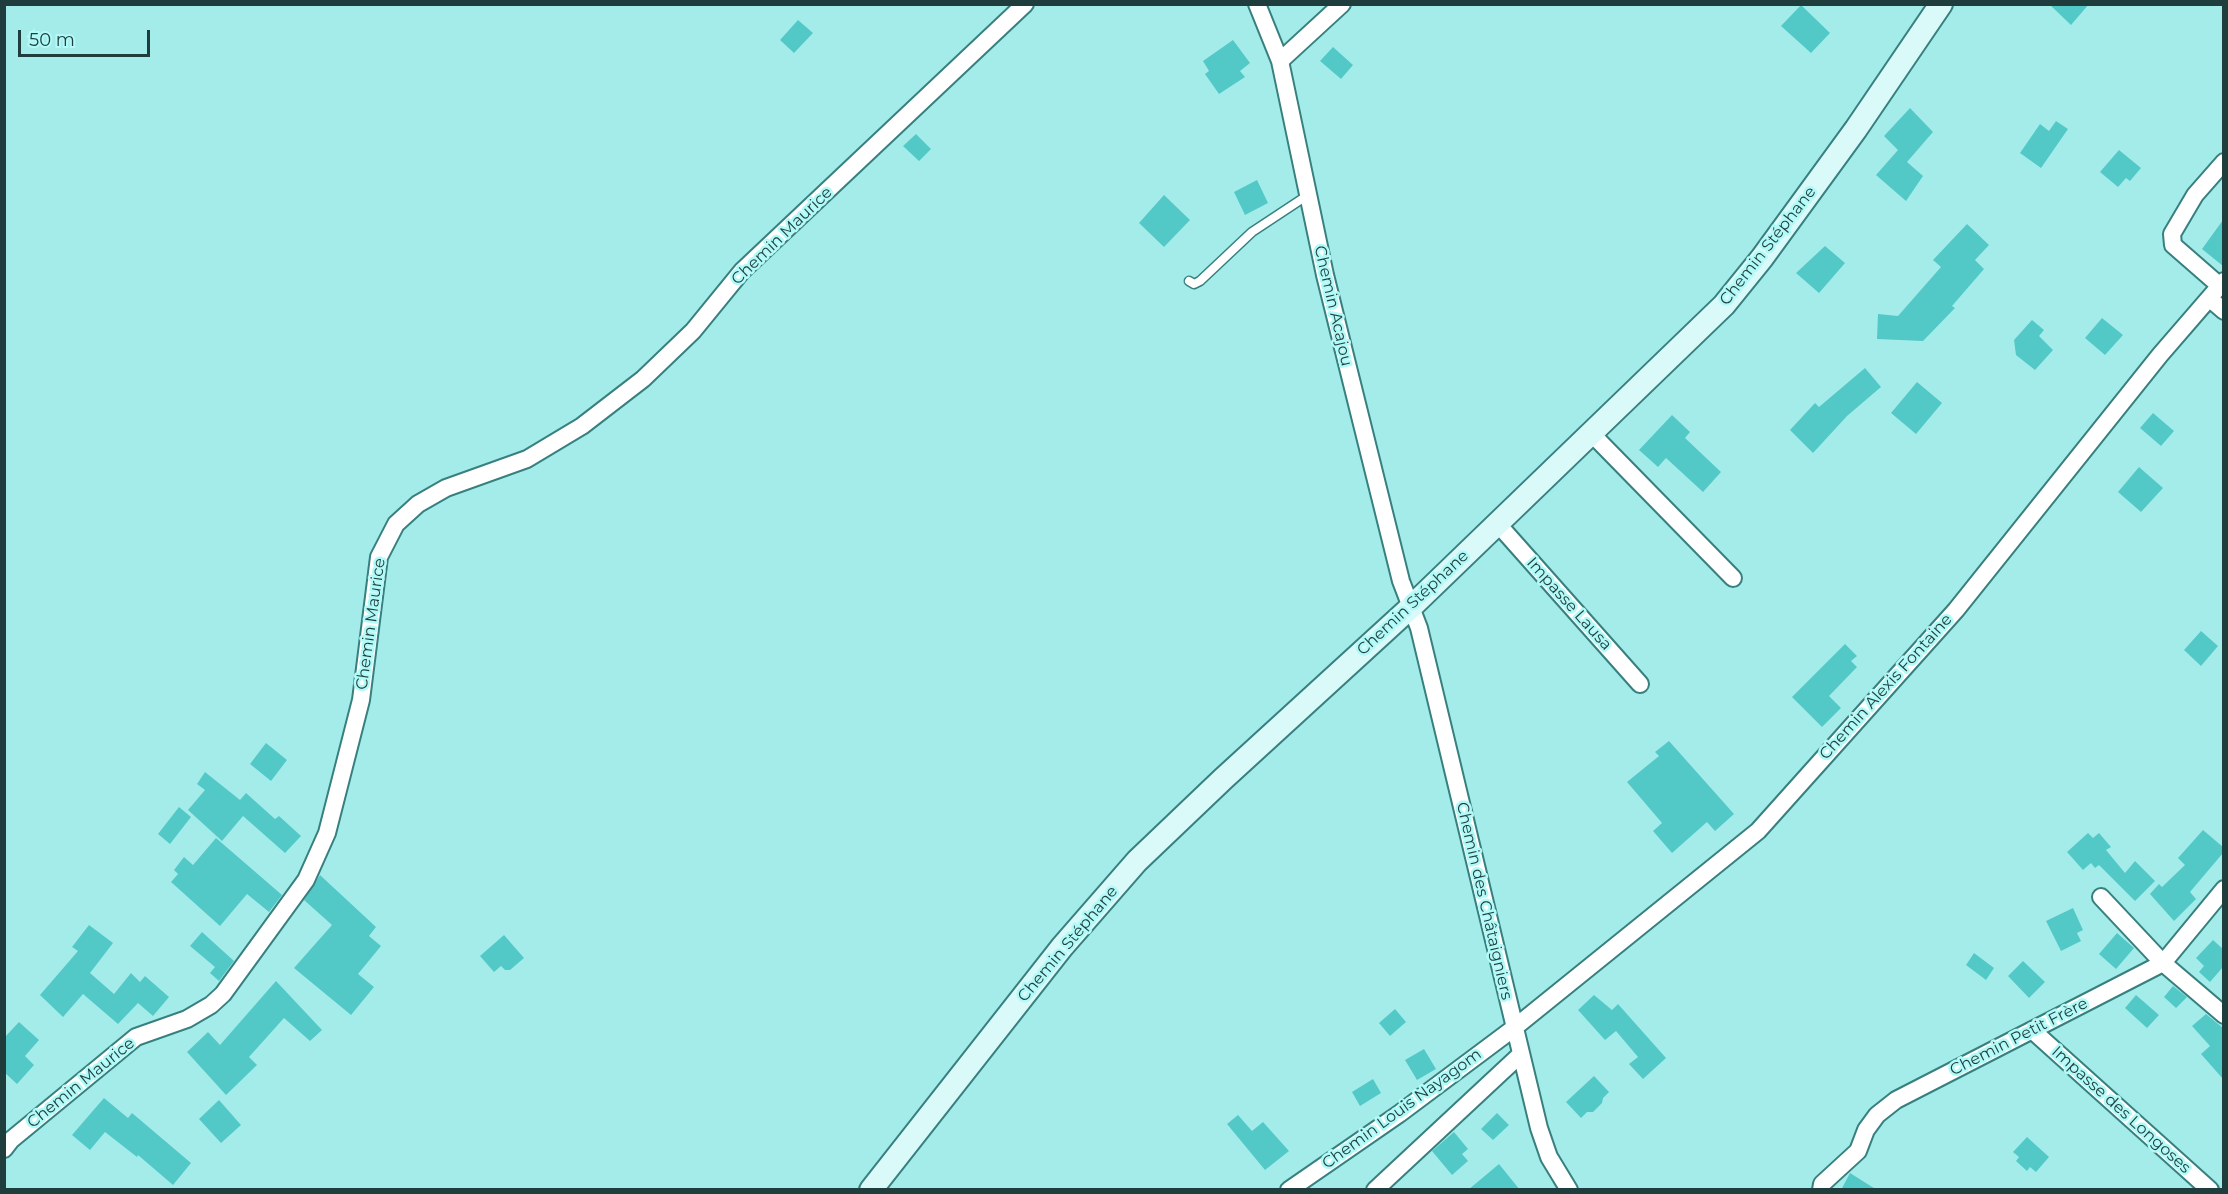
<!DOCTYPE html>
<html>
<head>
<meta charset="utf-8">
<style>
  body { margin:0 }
  #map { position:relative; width:2228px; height:1194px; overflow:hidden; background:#a4ecea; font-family:Montserrat,sans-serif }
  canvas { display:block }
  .frame { position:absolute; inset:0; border:6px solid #1f3d3c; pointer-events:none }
  .scale { position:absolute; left:18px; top:30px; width:132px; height:27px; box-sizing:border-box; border:3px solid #1f3d3c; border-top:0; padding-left:8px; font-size:18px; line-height:21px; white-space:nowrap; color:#1f3d3c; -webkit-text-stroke:4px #b1faf8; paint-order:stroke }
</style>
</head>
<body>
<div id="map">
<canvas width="2228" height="1194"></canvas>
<div class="frame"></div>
<div class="scale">50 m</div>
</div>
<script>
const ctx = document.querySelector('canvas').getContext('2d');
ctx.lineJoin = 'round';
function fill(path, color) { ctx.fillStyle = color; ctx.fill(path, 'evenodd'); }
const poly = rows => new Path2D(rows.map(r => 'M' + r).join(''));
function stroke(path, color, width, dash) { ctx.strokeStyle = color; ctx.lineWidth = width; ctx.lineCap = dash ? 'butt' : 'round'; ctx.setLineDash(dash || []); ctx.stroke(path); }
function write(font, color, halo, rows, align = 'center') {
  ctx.font = font + ' Montserrat,sans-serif'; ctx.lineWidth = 5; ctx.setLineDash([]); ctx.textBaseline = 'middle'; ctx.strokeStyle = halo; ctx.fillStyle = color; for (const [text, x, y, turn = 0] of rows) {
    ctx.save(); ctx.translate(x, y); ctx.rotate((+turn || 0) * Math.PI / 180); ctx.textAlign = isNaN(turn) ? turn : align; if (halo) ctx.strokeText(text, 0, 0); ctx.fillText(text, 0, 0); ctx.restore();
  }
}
fill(poly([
  [2049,4,2089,4,2071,25],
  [1801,5,1830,33,1811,53,1781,26],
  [798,20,813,33,794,53,780,40],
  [1233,40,1250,63,1240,71,1245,77,1219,94,1205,74,1209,71,1203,61],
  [1333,47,1353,65,1341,79,1320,61],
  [1910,108,1933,132,1907,162,1923,176,1906,201,1876,175,1898,150,1884,136],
  [2056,121,2068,129,2041,168,2020,153,2040,124,2049,131],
  [916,134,931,149,919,161,903,146],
  [2119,150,2141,168,2130,181,2126,178,2118,187,2100,172],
  [1257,180,1268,203,1245,215,1234,192],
  [1164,195,1190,220,1164,247,1139,223],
  [2223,220,2223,266,2202,249],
  [1967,224,1989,245,1975,260,1984,269,1952,306,1955,308,1923,341,1877,339,1878,314,1898,316,1941,267,1933,260],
  [1825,246,1845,263,1819,293,1796,273],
  [2102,318,2123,335,2105,355,2085,338],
  [2032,320,2044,330,2039,336,2053,350,2035,370,2016,355,2014,340],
  [1865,368,1881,387,1847,416,1813,453,1790,430,1815,403,1819,407],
  [1917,382,1942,403,1916,434,1891,413],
  [2153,413,2174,431,2161,446,2140,428],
  [1672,415,1690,432,1685,438,1721,472,1703,492,1666,458,1658,467,1639,450],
  [2139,467,2163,488,2141,512,2118,492],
  [2201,631,2218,646,2201,666,2184,650],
  [1845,644,1857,656,1851,661,1857,667,1829,696,1841,708,1822,727,1792,697],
  [1669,741,1734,814,1715,831,1707,822,1672,853,1653,831,1662,823,1627,782,1659,756,1655,752],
  [266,743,287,760,271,781,250,764],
  [205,772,240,800,246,793,275,819,279,816,301,836,285,853,243,816,222,841,188,810,205,790,197,784],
  [179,807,191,817,170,844,158,834],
  [2203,830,2223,847,2223,853,2190,892,2196,899,2174,921,2150,894,2159,884,2162,887,2185,865,2178,858],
  [2088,833,2093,838,2099,833,2111,847,2106,850,2125,873,2135,861,2155,881,2135,901,2099,865,2095,868,2091,863,2083,870,2067,852],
  [216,838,282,895,269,912,247,894,220,926,171,882,178,874,174,870,184,857,193,865],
  [320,875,376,927,369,936,381,946,358,974,374,987,351,1015,294,968,332,925,304,900],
  [2073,908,2083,930,2077,933,2081,941,2061,951,2046,921],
  [89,925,113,943,90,973,114,994,131,973,140,982,145,976,169,997,153,1016,138,1003,118,1024,83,994,63,1017,40,995,78,951,72,947],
  [202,932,234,961,219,981,210,973,215,967,190,946],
  [2117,933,2134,948,2116,969,2099,954],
  [504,935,524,958,510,970,505,970,501,966,494,972,480,956],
  [2213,940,2223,949,2223,967,2210,982,2199,972,2204,966,2196,958],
  [1974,953,1994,968,1986,980,1966,965],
  [2023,961,2045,982,2029,998,2008,976],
  [276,981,322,1030,310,1041,284,1018,249,1057,257,1065,226,1095,187,1052,208,1032,220,1045],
  [2173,986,2187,997,2176,1008,2164,997],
  [1594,995,1612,1010,1618,1004,1666,1058,1643,1079,1629,1064,1638,1057,1616,1031,1605,1040,1578,1010],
  [2136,995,2159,1015,2147,1028,2125,1008],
  [1395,1009,1406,1022,1390,1036,1379,1023],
  [2206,1014,2223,1028,2223,1079,2201,1054,2210,1046,2192,1026],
  [19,1022,39,1040,25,1056,34,1065,17,1084,4,1072,4,1038],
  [1424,1049,1436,1069,1417,1080,1405,1060],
  [1594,1076,1609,1092,1603,1098,1602,1103,1593,1112,1587,1112,1581,1118,1566,1102],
  [1373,1079,1381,1093,1360,1106,1352,1092],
  [104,1098,128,1118,132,1113,191,1163,173,1185,138,1155,137,1157,105,1132,90,1150,72,1135],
  [219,1100,241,1125,221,1143,199,1119],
  [1497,1113,1509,1125,1493,1140,1481,1129],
  [1238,1115,1252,1131,1263,1122,1289,1151,1265,1170,1227,1124],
  [1454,1132,1468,1149,1462,1154,1468,1161,1452,1175,1432,1151],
  [2027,1137,2049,1157,2036,1172,2030,1167,2027,1171,2016,1161,2019,1157,2013,1152],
  [1499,1164,1520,1190,1468,1190],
  [1850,1173,1877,1190,1841,1190]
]), '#53c9c7');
const service = poly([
  [1189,281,1194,284,1200,281,1252,232,1308,195]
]);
const minor = poly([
  [1257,4,1280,61,1325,275,1401,581,1419,628,1539,1128,1549,1157,1569,1190],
  [1280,61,1342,4],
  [2220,286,2173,245,2172,234,2195,195,2224,162],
  [2210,299,2224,311],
  [1591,433,1733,578],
  [1497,523,1640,684],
  [2101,897,2163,963,2224,1015],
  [2032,1030,2210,1190],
  [4,1149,11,1140,136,1037,187,1019,211,1005,223,994,306,880,327,833,361,700,379,557,396,524,418,504,446,488,527,459,582,426,643,379,693,331,742,271,1025,4],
  [1289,1190,1399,1114,1514,1028,1758,831,1956,610,2160,355,2224,281],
  [1375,1190,1521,1054],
  [1821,1190,1822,1184,1858,1151,1866,1130,1877,1115,1896,1100,2163,963,2224,889]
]);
const secondary = poly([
  [871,1190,1062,947,1137,861,1223,779,1410,608,1724,305,1762,258,1856,129,1941,4]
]);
stroke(service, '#38807f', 11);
stroke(minor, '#38807f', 20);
stroke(secondary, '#38807f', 26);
stroke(service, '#fff', 8);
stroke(minor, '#fff', 16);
stroke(secondary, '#daf9f9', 22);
write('16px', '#1f3d3c', '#b1faf8', [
  ["Chemin Maurice",782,236,-44],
  ["Chemin Stéphane",1768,246,-52],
  ["Chemin Acajou",1333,306,77],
  ["Chemin Stéphane",1413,603,-43],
  ["Impasse Lausa",1569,604,48],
  ["Chemin Maurice",371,624,-82],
  ["Chemin Alexis Fontaine",1886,687,-48],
  ["Chemin des Châtaigniers",1484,901,77],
  ["Chemin Stéphane",1068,944,-50],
  ["Chemin Petit Frère",2019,1037,-27],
  ["Chemin Maurice",81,1083,-39],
  ["Chemin Louis Nayagom",1402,1109,-36],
  ["Impasse des Longoses",2121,1110,42]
]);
</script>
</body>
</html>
